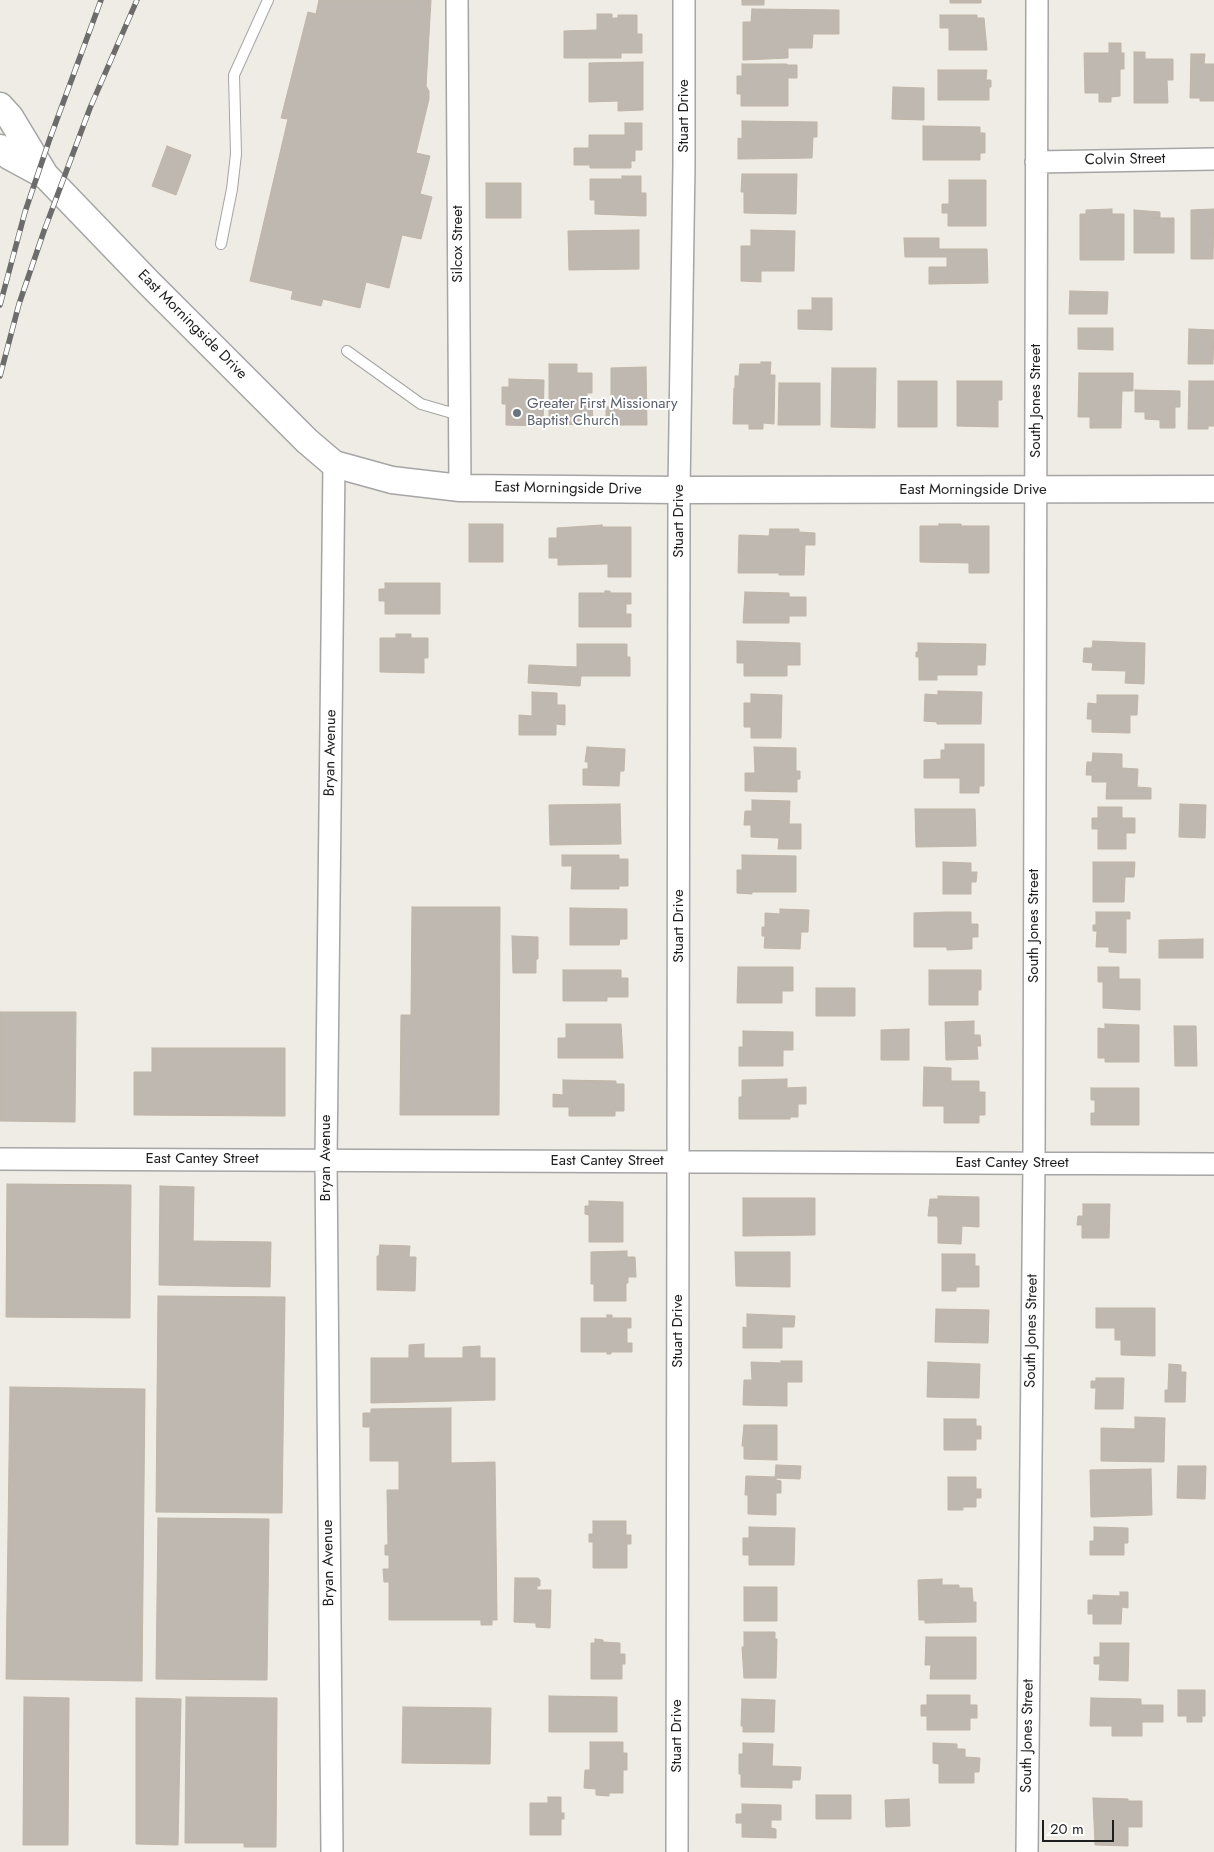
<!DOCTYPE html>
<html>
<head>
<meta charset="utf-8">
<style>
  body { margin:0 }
  #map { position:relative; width:1214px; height:1852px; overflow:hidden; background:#eeece4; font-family:Jost,sans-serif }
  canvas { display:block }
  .scale { position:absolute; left:1042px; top:1820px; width:72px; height:22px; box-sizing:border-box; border:2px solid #1e1e1e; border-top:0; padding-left:6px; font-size:15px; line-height:18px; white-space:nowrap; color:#1e1e1e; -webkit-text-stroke:4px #fff; paint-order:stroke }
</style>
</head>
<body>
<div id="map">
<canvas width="1214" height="1852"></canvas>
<div class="scale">20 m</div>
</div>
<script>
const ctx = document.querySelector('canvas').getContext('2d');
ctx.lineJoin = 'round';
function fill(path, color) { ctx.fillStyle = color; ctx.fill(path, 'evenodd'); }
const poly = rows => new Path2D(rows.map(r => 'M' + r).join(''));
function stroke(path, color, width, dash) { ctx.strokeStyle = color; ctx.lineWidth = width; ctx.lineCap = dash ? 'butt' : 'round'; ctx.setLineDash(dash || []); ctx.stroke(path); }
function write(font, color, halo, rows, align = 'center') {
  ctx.font = font + ' Jost,sans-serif'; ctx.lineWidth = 4; ctx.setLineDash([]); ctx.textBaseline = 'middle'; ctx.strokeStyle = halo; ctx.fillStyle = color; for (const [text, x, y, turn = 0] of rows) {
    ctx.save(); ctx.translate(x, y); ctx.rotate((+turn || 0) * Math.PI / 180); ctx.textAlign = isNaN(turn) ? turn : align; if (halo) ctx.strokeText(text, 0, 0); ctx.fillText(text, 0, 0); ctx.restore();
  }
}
const building = poly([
  [319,0,431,0,426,86,429,91,429,99,416,153,430,156,420,194,432,197,421,239,402,235,389,288,366,282,360,308,323,299,321,306,291,299,293,291,250,281,288,119,281,118,308,12,316,14,319,0],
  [742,0,764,0,764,5,742,5,742,0],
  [950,0,981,0,981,3,950,3,950,0],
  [752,9,839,10,839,34,813,34,812,48,788,48,788,58,743,60,743,22,751,22,752,9],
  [597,14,612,14,612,18,618,18,618,15,637,15,637,34,642,34,642,53,621,53,621,58,564,58,564,31,597,30,597,14],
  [940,15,977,15,977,18,984,18,987,50,949,50,949,28,940,28,940,15],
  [1109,43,1121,43,1121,53,1124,53,1124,69,1120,69,1120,96,1111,97,1111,102,1099,102,1099,93,1085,93,1084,53,1109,53,1109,43],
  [1134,52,1145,52,1145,59,1173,59,1173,80,1167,80,1168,103,1134,103,1134,52],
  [1191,54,1205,54,1204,64,1214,64,1214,101,1200,101,1200,98,1190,98,1191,54],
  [643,62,643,110,618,111,618,101,589,102,589,63,643,62],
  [742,64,787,64,787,65,797,65,797,78,788,78,788,106,741,106,741,94,737,94,737,76,742,76,742,64],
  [938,70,987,70,986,80,991,80,991,87,989,87,989,100,938,100,938,70],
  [893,87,924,88,924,120,892,119,893,87],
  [742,121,817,122,817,137,813,137,812,158,738,159,738,138,742,139,742,121],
  [625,123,642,123,642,150,635,150,635,161,631,161,631,168,590,168,590,165,574,165,574,148,589,148,589,135,625,135,625,123],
  [923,126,980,127,980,133,985,133,985,153,980,153,980,160,923,160,923,126],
  [167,146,191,155,176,195,152,186,167,146],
  [742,174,797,174,796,214,744,213,744,192,741,192,742,174],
  [622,176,641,176,641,193,646,193,646,216,595,214,595,200,590,200,590,179,622,179,622,176],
  [949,180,986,180,986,226,948,226,948,213,942,213,942,204,949,204,949,180],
  [486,183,521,183,521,218,486,218,486,183],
  [1112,209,1112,214,1124,214,1124,260,1080,260,1080,214,1086,214,1086,210,1112,209],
  [1214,209,1213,259,1191,259,1191,210,1214,209],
  [1134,210,1160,212,1160,218,1152,218,1174,218,1174,253,1134,253,1134,210],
  [639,230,639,269,569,270,568,231,639,230],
  [751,230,795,231,794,271,761,271,761,282,741,281,741,246,751,246,751,230],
  [904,238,939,238,939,249,987,249,988,283,929,284,929,267,947,267,947,257,905,257,904,238],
  [1070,291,1108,292,1107,314,1069,314,1070,291],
  [812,298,832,298,832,330,798,329,798,310,812,310,812,298],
  [1078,328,1113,328,1113,350,1078,349,1078,328],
  [1189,329,1214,330,1213,364,1188,364,1189,329],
  [761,362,771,362,770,375,775,375,774,424,763,423,763,429,749,429,749,424,733,424,734,388,735,388,735,376,739,376,740,364,761,364,761,362],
  [549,364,577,364,577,373,592,373,592,393,587,393,587,402,592,402,593,424,549,425,549,364],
  [646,367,647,425,606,425,606,407,611,407,611,368,646,367],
  [832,368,876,368,875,428,831,427,832,368],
  [1079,373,1133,373,1133,391,1122,391,1121,428,1090,428,1090,417,1078,417,1079,373],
  [509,379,544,380,543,426,506,425,506,404,502,404,502,387,509,387,509,379],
  [898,381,937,381,937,427,898,427,898,381],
  [957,381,1002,381,1002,400,998,400,998,427,957,426,957,381],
  [1189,381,1214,381,1214,426,1208,426,1208,429,1188,429,1189,381],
  [779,383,820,383,820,425,778,425,779,383],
  [1135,390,1180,391,1180,407,1175,407,1175,428,1160,428,1160,420,1145,419,1145,412,1135,412,1135,390],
  [469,524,503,524,503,562,469,562,469,524],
  [939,524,961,524,961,526,989,526,989,573,969,573,969,563,920,562,920,526,939,526,939,524],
  [602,525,602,527,631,527,631,577,608,577,608,564,558,565,558,558,549,558,549,538,557,538,557,528,602,525],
  [770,529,799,529,799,532,815,533,815,545,805,545,804,575,779,575,779,573,738,573,739,535,769,536,770,529],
  [385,583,440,583,440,614,385,614,385,601,379,601,379,589,385,589,385,583],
  [605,591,610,591,610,593,631,593,631,604,626,604,626,614,631,614,631,627,579,627,579,593,605,593,605,591],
  [745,592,789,593,789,597,806,597,806,616,789,616,789,623,743,623,745,592],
  [396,634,411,634,411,638,428,638,428,658,424,658,424,673,380,672,380,638,396,638,396,634],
  [737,641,800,643,800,665,787,665,787,676,744,676,744,663,737,663,737,641],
  [1093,641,1145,643,1144,684,1125,683,1126,671,1092,670,1093,663,1083,662,1084,648,1092,648,1093,641],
  [918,643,986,644,985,665,977,665,977,675,937,675,937,680,919,680,919,657,916,657,916,652,918,652,918,643],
  [577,644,627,644,627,657,630,657,630,676,581,676,580,686,528,683,529,665,577,667,577,644],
  [938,691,982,692,981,724,937,724,937,722,924,721,925,694,938,695,938,691],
  [532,692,557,693,557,705,565,705,565,725,556,724,556,735,519,735,519,715,532,716,532,692],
  [751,694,782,695,781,738,751,738,751,727,744,727,744,703,751,703,751,694],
  [1097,695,1138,695,1137,715,1130,715,1130,733,1092,732,1092,719,1087,719,1088,703,1097,704,1097,695],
  [945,744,984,744,984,786,979,786,979,793,960,793,960,778,924,778,924,760,941,759,941,750,945,750,945,744],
  [587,747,625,749,624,771,620,771,619,786,583,785,583,769,588,769,588,762,585,762,587,747],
  [754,747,796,748,796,771,800,771,800,779,797,779,797,792,745,791,745,773,755,773,754,747],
  [1093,753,1122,754,1122,768,1138,769,1137,787,1151,788,1151,799,1106,799,1107,782,1092,782,1092,775,1086,775,1087,762,1092,762,1093,753],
  [752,800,790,801,789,824,801,824,801,849,778,849,779,838,751,837,751,825,744,825,745,811,752,811,752,800],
  [620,804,621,844,550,845,549,805,620,804],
  [1180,804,1206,805,1205,838,1179,837,1180,804],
  [1098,807,1122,807,1122,818,1135,818,1135,833,1126,833,1126,849,1098,849,1098,829,1092,829,1092,818,1098,818,1098,807],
  [915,809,975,809,976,846,916,847,915,809],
  [562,855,619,855,619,859,628,859,628,886,619,886,619,889,571,889,572,866,562,866,562,855],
  [742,855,796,856,796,892,752,892,752,894,737,893,737,870,742,870,742,855],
  [943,862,971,863,971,872,977,872,976,882,971,882,971,894,943,894,943,862],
  [1093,862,1135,862,1134,877,1125,877,1124,902,1093,902,1093,862],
  [412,907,500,907,499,1115,400,1115,401,1015,411,1015,412,907],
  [570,908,627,909,627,939,620,939,619,945,570,945,570,908],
  [780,909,809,910,808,932,801,932,800,949,764,948,765,936,762,936,762,927,765,927,765,913,780,914,780,909],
  [946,912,971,912,971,924,978,924,978,937,972,937,972,949,947,950,947,947,914,947,914,913,946,912],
  [1096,912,1130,912,1130,919,1126,919,1126,953,1109,952,1109,947,1096,947,1097,931,1093,931,1093,925,1096,925,1096,912],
  [512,936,538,937,538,959,536,959,536,973,513,973,512,936],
  [1203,939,1203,958,1159,958,1159,940,1203,939],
  [738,967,793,967,793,991,782,991,782,1003,737,1003,738,967],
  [1098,967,1119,967,1119,979,1140,979,1140,1010,1103,1008,1103,982,1098,982,1098,967],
  [563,970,621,970,621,978,628,978,628,997,607,997,607,1001,563,1001,563,970],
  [929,970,981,970,981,990,978,990,978,1005,929,1005,929,970],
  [816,988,855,988,855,1016,816,1016,816,988],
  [0,1012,76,1012,75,1122,0,1121,0,1012],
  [974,1021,974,1035,980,1035,981,1046,977,1046,978,1059,946,1060,945,1022,974,1021],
  [566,1024,621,1024,623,1058,558,1058,558,1038,566,1038,566,1024],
  [1105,1024,1139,1025,1139,1062,1105,1062,1105,1058,1098,1058,1098,1028,1105,1029,1105,1024],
  [1174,1026,1196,1026,1197,1066,1175,1066,1174,1026],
  [909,1029,909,1060,881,1060,881,1030,909,1029],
  [743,1031,793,1032,793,1050,783,1050,783,1066,739,1066,739,1047,743,1047,743,1031],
  [152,1048,285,1048,285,1116,134,1115,134,1072,152,1072,152,1048],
  [924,1067,951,1068,951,1081,979,1081,979,1092,985,1092,985,1115,979,1115,979,1123,944,1123,944,1106,923,1106,924,1067],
  [787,1079,787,1088,806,1087,806,1104,798,1104,798,1117,790,1117,790,1119,739,1119,739,1097,742,1097,742,1080,787,1079],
  [563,1080,616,1081,616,1084,624,1084,624,1111,615,1111,615,1116,569,1116,569,1107,553,1107,553,1094,563,1095,563,1080],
  [1091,1088,1139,1088,1139,1125,1091,1125,1091,1113,1095,1113,1095,1100,1091,1100,1091,1088],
  [7,1184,131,1185,130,1318,6,1317,7,1184],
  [160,1186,194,1187,193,1241,271,1242,270,1287,159,1285,160,1186],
  [938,1196,979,1197,979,1227,962,1226,961,1244,938,1243,938,1219,937,1216,928,1216,930,1199,938,1199,938,1196],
  [743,1198,815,1198,815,1235,743,1236,743,1198],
  [589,1201,623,1202,623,1242,589,1242,589,1215,585,1214,585,1206,589,1206,589,1201],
  [1083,1204,1110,1204,1109,1238,1082,1238,1082,1225,1077,1225,1078,1216,1083,1216,1083,1204],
  [380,1245,410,1246,409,1257,416,1257,415,1291,377,1290,377,1256,379,1256,380,1245],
  [627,1251,627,1257,635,1257,636,1277,628,1277,628,1283,626,1283,626,1301,594,1301,594,1284,591,1284,591,1252,627,1251],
  [735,1252,790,1252,790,1287,736,1286,735,1252],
  [942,1254,975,1254,975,1266,979,1266,979,1287,956,1287,956,1291,942,1291,942,1254],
  [158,1296,285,1297,282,1513,156,1512,158,1296],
  [1096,1308,1155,1308,1155,1356,1121,1355,1121,1340,1115,1340,1115,1328,1096,1328,1096,1308],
  [936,1309,989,1310,988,1343,935,1342,936,1309],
  [747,1314,795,1316,794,1327,782,1327,782,1348,743,1348,743,1327,747,1328,747,1314],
  [607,1315,612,1315,612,1318,631,1318,631,1328,627,1328,627,1343,632,1343,632,1352,611,1352,611,1354,607,1354,607,1352,581,1352,581,1318,607,1318,607,1315],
  [424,1344,424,1358,463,1358,463,1347,480,1346,480,1358,495,1358,495,1400,371,1403,371,1358,409,1358,409,1345,424,1344],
  [781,1361,802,1361,802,1382,787,1382,787,1406,743,1405,744,1380,752,1380,751,1362,781,1363,781,1361],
  [928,1362,980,1364,979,1398,927,1397,928,1362],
  [1169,1364,1181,1365,1181,1372,1186,1372,1185,1402,1165,1402,1165,1390,1168,1390,1169,1364],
  [1096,1378,1124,1378,1123,1409,1095,1409,1096,1388,1091,1388,1091,1381,1096,1381,1096,1378],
  [10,1387,145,1389,142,1681,6,1679,10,1387],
  [451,1408,451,1463,495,1462,497,1620,492,1620,492,1625,481,1625,481,1620,389,1620,389,1582,384,1582,383,1569,389,1569,389,1555,385,1555,385,1545,388,1545,387,1490,399,1490,399,1461,370,1461,370,1427,363,1427,363,1413,371,1413,371,1409,451,1408],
  [1135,1417,1165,1418,1164,1462,1101,1461,1101,1428,1135,1429,1135,1417],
  [944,1419,976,1419,976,1426,981,1426,981,1439,976,1439,976,1450,944,1450,944,1419],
  [744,1425,777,1425,777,1460,744,1459,744,1446,742,1446,744,1425],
  [776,1465,801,1466,800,1479,776,1478,776,1480,781,1481,781,1493,776,1493,776,1515,748,1514,748,1495,745,1495,746,1476,775,1477,776,1465],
  [1178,1466,1206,1466,1205,1499,1177,1498,1178,1466],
  [1151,1469,1152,1515,1091,1517,1090,1470,1151,1469],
  [948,1477,976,1477,976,1489,981,1489,981,1498,976,1498,976,1507,963,1507,963,1510,948,1510,948,1477],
  [158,1518,269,1519,267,1680,156,1679,158,1518],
  [593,1521,626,1521,626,1535,631,1535,631,1544,627,1544,627,1568,593,1568,593,1542,589,1542,589,1534,593,1534,593,1521],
  [749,1527,795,1528,794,1565,749,1565,749,1555,743,1555,743,1538,749,1538,749,1527],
  [1094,1527,1128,1528,1128,1543,1124,1543,1124,1555,1090,1555,1090,1541,1094,1541,1094,1527],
  [515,1578,538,1578,540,1580,540,1586,537,1586,537,1590,551,1590,550,1628,536,1627,536,1623,514,1622,515,1578],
  [942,1579,942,1585,959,1585,959,1588,972,1588,973,1602,976,1602,976,1622,925,1623,925,1620,919,1620,918,1580,942,1579],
  [744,1587,777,1587,777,1621,744,1621,744,1587],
  [1120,1592,1128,1592,1128,1608,1122,1607,1121,1624,1093,1624,1093,1614,1088,1614,1088,1600,1093,1600,1093,1595,1120,1596,1120,1592],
  [744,1632,775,1632,775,1639,777,1639,776,1678,744,1678,742,1647,744,1647,744,1632],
  [926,1637,976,1637,976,1679,930,1679,931,1665,925,1665,926,1637],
  [595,1639,603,1640,603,1642,620,1643,620,1654,625,1654,625,1664,622,1664,622,1679,591,1679,591,1643,595,1643,595,1639],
  [1100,1643,1129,1643,1128,1681,1099,1680,1100,1664,1094,1664,1094,1657,1100,1657,1100,1643],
  [1178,1690,1205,1690,1205,1716,1202,1716,1202,1722,1187,1722,1187,1716,1178,1716,1178,1690],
  [927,1695,970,1695,970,1705,977,1705,977,1718,970,1718,970,1730,927,1730,927,1716,921,1716,921,1705,927,1705,927,1695],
  [549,1696,617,1697,617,1732,549,1732,549,1696],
  [24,1697,69,1698,68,1845,23,1845,24,1697],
  [186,1697,277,1698,276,1847,244,1847,244,1843,185,1843,186,1697],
  [136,1698,181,1699,178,1845,136,1844,136,1698],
  [1091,1698,1141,1699,1141,1705,1163,1705,1163,1722,1142,1722,1142,1736,1112,1736,1112,1726,1090,1726,1091,1698],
  [742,1699,775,1700,774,1732,743,1732,743,1726,741,1726,742,1699],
  [403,1707,491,1708,490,1764,402,1763,403,1707],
  [590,1742,623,1742,623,1753,627,1753,627,1770,623,1770,623,1793,609,1793,609,1796,596,1795,596,1789,584,1788,585,1770,590,1770,590,1742],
  [743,1743,773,1744,772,1766,801,1767,800,1780,792,1780,792,1788,741,1787,741,1774,739,1774,739,1754,743,1754,743,1743],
  [933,1743,957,1744,957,1749,965,1749,965,1757,980,1758,979,1772,974,1772,974,1783,939,1783,939,1764,933,1763,933,1743],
  [816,1795,851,1795,851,1819,816,1819,816,1795],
  [548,1797,561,1797,561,1813,564,1813,564,1819,561,1819,561,1835,530,1835,530,1803,548,1803,548,1797],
  [1093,1798,1128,1799,1128,1801,1142,1801,1142,1827,1128,1827,1128,1846,1095,1845,1093,1798],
  [909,1799,910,1826,886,1827,885,1800,909,1799],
  [742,1804,781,1805,781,1820,771,1820,771,1828,776,1829,776,1838,742,1837,742,1823,736,1823,736,1814,742,1814,742,1804]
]);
fill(building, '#bfb8b1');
stroke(building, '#bfb4a7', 1);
const service = poly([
  [221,244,232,189,236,154,234,75,268,0],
  [347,351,421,404,459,415]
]);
const minor = poly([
  [457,0,460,488],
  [1036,162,1214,159],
  [0,1159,1214,1164],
  [332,1852,326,1160,334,464],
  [677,1852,679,490,684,164,684,0],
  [1027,1852,1034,1163,1037,0]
]);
const tertiary = poly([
  [0,106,10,117,45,175,148,282,307,441,334,464,392,480,460,488,679,490,1214,489],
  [0,148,9,156,44,175]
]);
stroke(service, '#a5a5a5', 12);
stroke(minor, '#a5a5a5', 24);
stroke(tertiary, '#a5a5a5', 29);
stroke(service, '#fff', 10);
stroke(minor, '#fff', 21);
stroke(tertiary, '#fff', 26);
const rail = poly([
  [0,305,25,212,49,141,101,0],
  [0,376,19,304,44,231,90,108,137,0]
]);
stroke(rail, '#6c6c6c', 5.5);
stroke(rail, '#fff', 4, [11]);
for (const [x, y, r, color] of [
  [517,413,5,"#6b7280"]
]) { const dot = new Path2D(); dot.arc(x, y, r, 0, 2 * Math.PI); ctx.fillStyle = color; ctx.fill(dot); stroke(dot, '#fff', 2); }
write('15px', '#1e1e1e', '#fff', [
  ["Stuart Drive",684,116,-90],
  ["Colvin Street",1125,160,-1],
  ["Silcox Street",458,244,-90],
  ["East Morningside Drive",192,325,45],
  ["South Jones Street",1036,401,-90],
  ["East Morningside Drive",568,489,1],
  ["East Morningside Drive",973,490],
  ["Stuart Drive",679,521,-90],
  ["Bryan Avenue",331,753,-89],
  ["Stuart Drive",679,926,-90],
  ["South Jones Street",1034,926,-90],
  ["Bryan Avenue",326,1158,-90],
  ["East Cantey Street",202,1159],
  ["East Cantey Street",607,1161],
  ["East Cantey Street",1012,1163],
  ["Stuart Drive",678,1331,-90],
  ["South Jones Street",1032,1331,-89],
  ["Bryan Avenue",329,1563,-91],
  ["Stuart Drive",677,1736,-90],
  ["South Jones Street",1028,1736,-89]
]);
write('15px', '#5b616d', '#fff', [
  ["Greater First Missionary",527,404],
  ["Baptist Church",527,421]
], 'left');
</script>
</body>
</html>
